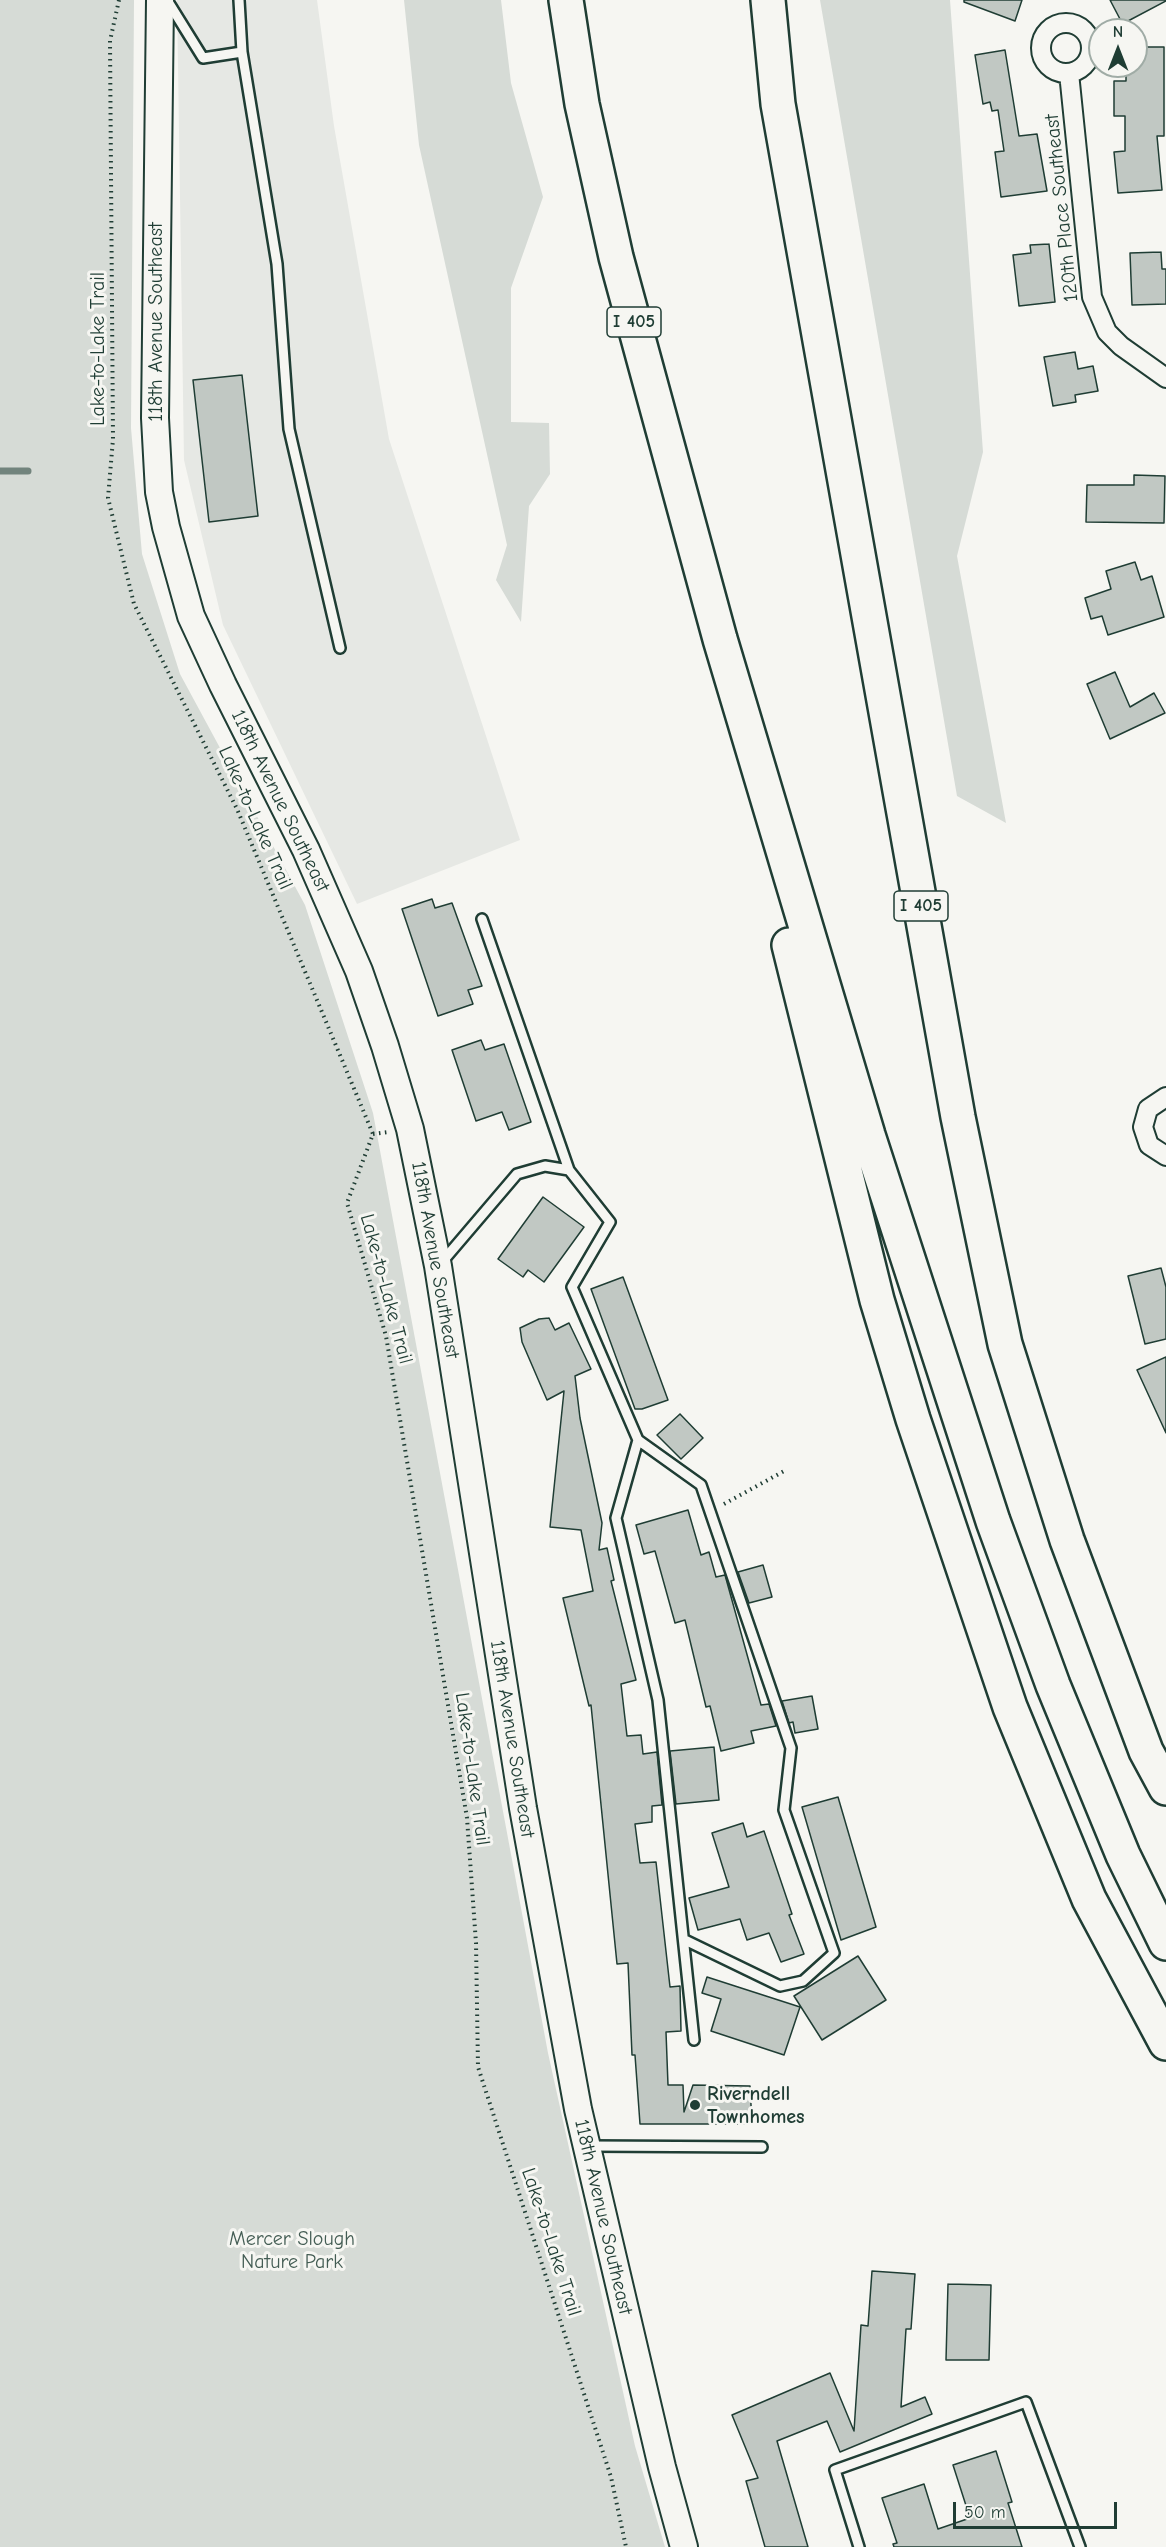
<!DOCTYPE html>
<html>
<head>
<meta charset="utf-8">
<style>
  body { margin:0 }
  #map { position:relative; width:1166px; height:2547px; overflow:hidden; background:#f6f6f2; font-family:"Comic Neue",sans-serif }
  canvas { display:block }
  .north { position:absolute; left:1088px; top:18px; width:60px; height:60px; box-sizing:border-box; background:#f6f6f2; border:2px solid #a0aca6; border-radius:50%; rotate:0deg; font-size:16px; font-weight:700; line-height:24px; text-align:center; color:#1f3d34 }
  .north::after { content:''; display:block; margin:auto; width:21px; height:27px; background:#1f3d34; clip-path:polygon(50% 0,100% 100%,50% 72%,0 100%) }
  .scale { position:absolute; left:953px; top:2502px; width:164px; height:27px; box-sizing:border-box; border:3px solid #1f3d34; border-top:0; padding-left:8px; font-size:18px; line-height:21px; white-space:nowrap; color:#1f3d34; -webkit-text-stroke:4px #f6f6f2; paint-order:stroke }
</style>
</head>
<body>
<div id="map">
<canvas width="1166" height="2547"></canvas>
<div class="north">N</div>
<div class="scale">50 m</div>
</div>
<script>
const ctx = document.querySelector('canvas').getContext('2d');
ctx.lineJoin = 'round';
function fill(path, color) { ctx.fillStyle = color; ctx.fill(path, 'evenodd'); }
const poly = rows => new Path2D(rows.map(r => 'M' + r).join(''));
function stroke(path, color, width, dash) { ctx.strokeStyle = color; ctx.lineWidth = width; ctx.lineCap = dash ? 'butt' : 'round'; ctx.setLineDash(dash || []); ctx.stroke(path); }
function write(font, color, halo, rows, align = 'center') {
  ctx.font = font + ' "Comic Neue",sans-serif'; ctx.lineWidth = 6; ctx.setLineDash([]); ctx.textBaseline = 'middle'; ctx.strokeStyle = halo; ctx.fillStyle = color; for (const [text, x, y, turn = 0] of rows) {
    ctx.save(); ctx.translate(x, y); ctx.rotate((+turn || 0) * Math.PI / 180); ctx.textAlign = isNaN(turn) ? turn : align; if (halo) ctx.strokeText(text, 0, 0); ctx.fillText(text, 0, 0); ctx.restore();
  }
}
fill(poly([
  [177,0,317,0,334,126,389,439,520,840,357,904,223,625,184,460]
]), '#e6e8e4');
fill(poly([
  [0,0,134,0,131,428,142,554,180,674,305,905,373,1113,548,2053,635,2446,665,2547,0,2547],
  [404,0,501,0,511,83,543,197,511,288,511,422,549,423,550,474,529,506,521,622,496,580,507,545,419,145],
  [820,0,950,0,983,452,957,556,1006,823,957,796]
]), '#d6dbd6');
stroke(poly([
  [0,471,28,471]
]), '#72847d', 7);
const building = poly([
  [964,0,1022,0,1015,21,964,2,964,0],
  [1110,0,1166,0,1166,1,1128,21,1121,21,1110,0],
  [1136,47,1164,47,1164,136,1157,136,1162,190,1118,193,1114,152,1125,151,1125,116,1114,116,1114,81,1126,81,1126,66,1136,66,1136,47],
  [1005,50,1019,136,1037,134,1047,191,1001,197,995,152,1004,151,998,110,992,111,990,102,983,104,975,55,1005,50],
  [1049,244,1055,302,1019,306,1013,255,1031,253,1030,245,1049,244],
  [1161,252,1162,269,1166,269,1166,304,1132,305,1130,253,1161,252],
  [1075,352,1078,369,1093,366,1098,391,1075,395,1076,402,1053,406,1044,357,1075,352],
  [242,375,258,516,209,522,193,380,242,375],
  [1134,475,1165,476,1164,523,1086,522,1087,485,1134,485,1134,475],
  [1135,562,1141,580,1152,576,1164,617,1108,635,1102,616,1091,619,1085,598,1111,589,1106,571,1135,562],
  [1115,672,1130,707,1154,693,1165,713,1110,739,1087,684,1115,672],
  [432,899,435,908,452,903,482,986,468,990,473,1004,438,1016,402,909,432,899],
  [481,1040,485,1050,504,1044,531,1122,509,1130,502,1112,476,1121,452,1050,481,1040],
  [543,1197,584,1227,544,1282,528,1270,523,1277,498,1259,543,1197],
  [1161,1268,1166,1287,1166,1339,1145,1344,1128,1276,1161,1268],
  [623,1277,668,1400,642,1409,635,1409,591,1289,623,1277],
  [549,1318,555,1330,569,1323,591,1369,575,1376,580,1418,602,1523,599,1550,607,1548,614,1580,611,1581,636,1680,621,1684,627,1736,641,1735,643,1754,657,1752,662,1805,652,1806,652,1822,635,1824,640,1863,656,1862,670,1987,680,1986,681,2031,666,2032,668,2085,683,2085,684,2112,693,2085,750,2086,752,2124,640,2124,635,2055,632,2055,628,1963,617,1964,591,1705,589,1706,563,1598,593,1591,581,1530,550,1527,564,1391,547,1400,522,1342,520,1328,539,1319,549,1318],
  [1166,1357,1166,1433,1137,1370,1166,1357],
  [680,1414,703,1438,681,1459,657,1435,680,1414],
  [688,1510,701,1555,709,1552,716,1577,725,1575,761,1705,769,1704,776,1726,751,1731,754,1743,721,1751,710,1706,706,1707,685,1620,675,1623,655,1551,644,1554,636,1525,688,1510],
  [763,1565,772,1597,749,1603,738,1572,763,1565],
  [812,1696,818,1729,795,1733,793,1722,789,1723,782,1701,812,1696],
  [714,1747,719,1800,676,1804,670,1751,714,1747],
  [838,1797,876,1927,841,1940,802,1807,838,1797],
  [743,1823,747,1837,764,1831,792,1914,789,1915,804,1954,781,1962,769,1933,747,1940,740,1919,698,1930,689,1898,729,1887,712,1833,743,1823],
  [858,1956,886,2000,822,2040,794,1996,858,1956],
  [707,1977,800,2007,784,2055,711,2031,721,1999,702,1993,707,1977],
  [872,2271,915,2274,911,2329,906,2329,901,2407,925,2397,932,2414,840,2452,827,2421,777,2441,808,2547,765,2547,746,2481,758,2478,732,2415,830,2373,854,2431,861,2325,868,2326,872,2271],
  [948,2284,991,2285,989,2360,946,2360,948,2284],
  [996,2451,1012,2502,1008,2503,1022,2547,894,2547,893,2544,897,2543,882,2498,924,2484,938,2529,970,2518,953,2465,996,2451]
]);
fill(building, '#c1c8c3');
stroke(building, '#1f3d34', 1.5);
const lane = poly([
  [167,0,203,58,242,52],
  [239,0,242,52,277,264,289,429,340,648],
  [482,919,569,1170,610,1222,572,1287,638,1440,701,1485,791,1748,784,1810,834,1953,803,1981,780,1986,685,1940],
  [442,1262,517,1174,545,1166,569,1170],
  [638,1440,616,1518,658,1700,694,2040],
  [589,2146,762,2147],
  [859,2547,835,2470,1026,2402,1080,2547]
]);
const street = poly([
  '1041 48a25 25 0 1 1 50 0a25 25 0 1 1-50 0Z',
  [1069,73,1092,297,1107,332,1121,346,1166,378],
  [1166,1097,1148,1109,1143,1127,1149,1145,1166,1156]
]);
const secondary = poly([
  [160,0,155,418,159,492,166,527,191,616,223,685,306,850,359,971,385,1046,410,1129,438,1266,523,1808,578,2109,662,2467,684,2547]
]);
const highway = poly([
  [566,0,582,104,616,257,720,639,868,1135,993,1521,1053,1685,1123,1855,1166,1943],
  [768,0,778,104,958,1117,1005,1344,1067,1540,1146,1751,1166,1788],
  [789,945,877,1300,913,1419,1010,1707,1089,1899,1166,2043]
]);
stroke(lane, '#1f3d34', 14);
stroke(street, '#1f3d34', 22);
stroke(secondary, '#1f3d34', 30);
stroke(highway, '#1f3d34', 38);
stroke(poly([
  [119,0,110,41,113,439,108,498,134,604,237,809,373,1134,347,1203,386,1336,467,1818,476,1943,478,2067,611,2477,626,2547],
  [373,1134,388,1132],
  [724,1504,786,1470]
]), '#1f3d34', 4, [1.5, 4.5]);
stroke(lane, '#f6f6f2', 9);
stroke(street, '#f6f6f2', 18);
stroke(secondary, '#f6f6f2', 26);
stroke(highway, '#f6f6f2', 33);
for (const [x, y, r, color] of [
  [695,2105,6,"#1f3d34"]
]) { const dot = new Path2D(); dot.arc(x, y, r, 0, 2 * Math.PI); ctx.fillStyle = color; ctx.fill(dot); stroke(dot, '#f6f6f2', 2); }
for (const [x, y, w] of [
  [634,322,54],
  [921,906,54]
]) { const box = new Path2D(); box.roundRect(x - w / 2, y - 15, w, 30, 4.5); ctx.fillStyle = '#f6f6f2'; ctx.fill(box); stroke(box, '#1f3d34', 1.5); }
write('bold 18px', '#1f3d34', null, [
  ["I 405",634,322],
  ["I 405",921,906]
]);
write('20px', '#1f3d34', '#f6f6f2', [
  ["120th Place Southeast",1062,208,-96],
  ["118th Avenue Southeast",156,322,-90],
  ["Lake-to-Lake Trail",98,349,-90],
  ["118th Avenue Southeast",280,801,64],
  ["Lake-to-Lake Trail",255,818,66],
  ["118th Avenue Southeast",435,1260,80],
  ["Lake-to-Lake Trail",386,1289,75],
  ["118th Avenue Southeast",512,1739,81],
  ["Lake-to-Lake Trail",472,1769,82],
  ["118th Avenue Southeast",603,2217,77],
  ["Lake-to-Lake Trail",551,2242,72]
]);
write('bold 20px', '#1f3d34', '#f6f6f2', [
  ["Riverndell",707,2094],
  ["Townhomes",707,2117]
], 'left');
write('20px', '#445d54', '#f6f6f2', [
  ["Mercer Slough",292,2239],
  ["Nature Park",292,2262]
]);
</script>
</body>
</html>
